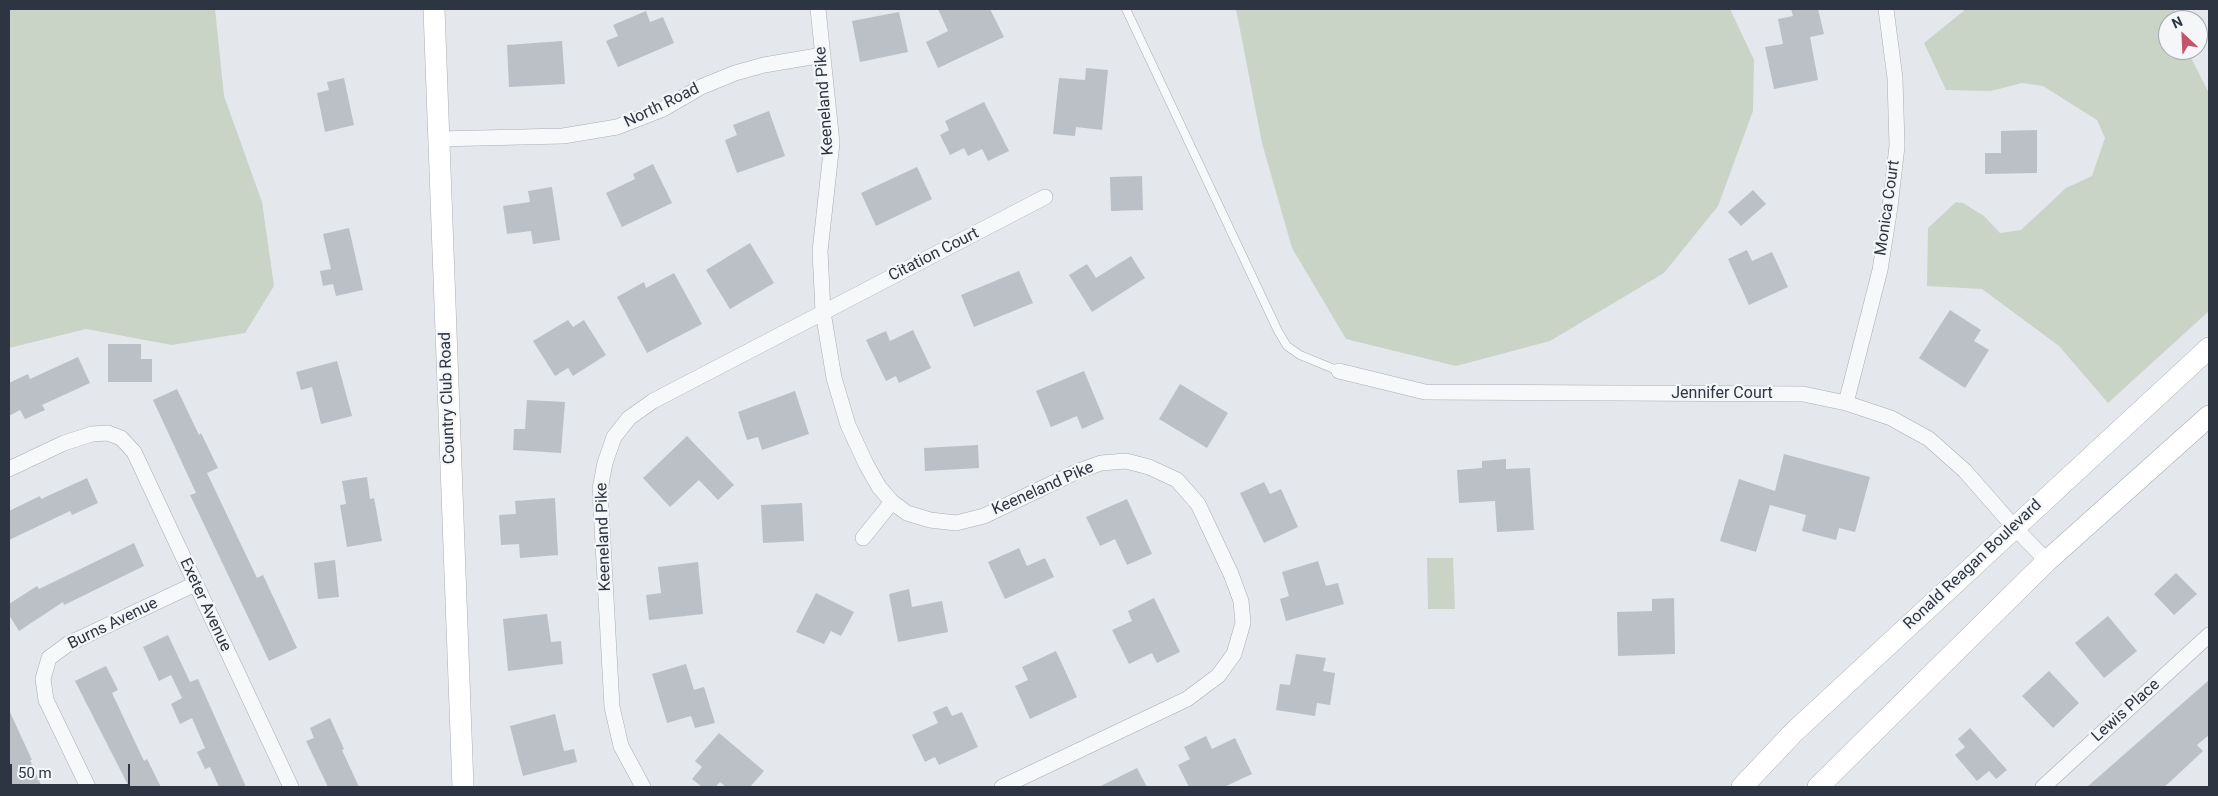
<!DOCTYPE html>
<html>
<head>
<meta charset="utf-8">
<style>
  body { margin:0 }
  #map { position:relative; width:2218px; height:796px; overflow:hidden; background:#e4e7eb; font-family:Roboto,sans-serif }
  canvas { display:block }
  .frame { position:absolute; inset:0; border:10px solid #2d3542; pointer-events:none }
  .north { position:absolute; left:2158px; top:10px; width:50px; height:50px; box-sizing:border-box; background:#f4f6f8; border:1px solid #a4a9af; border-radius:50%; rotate:335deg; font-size:14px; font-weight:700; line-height:20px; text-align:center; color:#2d3542 }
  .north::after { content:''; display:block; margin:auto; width:18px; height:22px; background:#c55369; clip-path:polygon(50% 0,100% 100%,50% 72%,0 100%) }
  .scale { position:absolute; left:10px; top:764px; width:120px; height:22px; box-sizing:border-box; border:2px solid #2d3542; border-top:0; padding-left:6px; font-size:15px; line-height:18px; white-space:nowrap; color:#2d3542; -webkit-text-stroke:4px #f4f6f8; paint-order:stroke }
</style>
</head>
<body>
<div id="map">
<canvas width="2218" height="796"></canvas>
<div class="frame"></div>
<div class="north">N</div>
<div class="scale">50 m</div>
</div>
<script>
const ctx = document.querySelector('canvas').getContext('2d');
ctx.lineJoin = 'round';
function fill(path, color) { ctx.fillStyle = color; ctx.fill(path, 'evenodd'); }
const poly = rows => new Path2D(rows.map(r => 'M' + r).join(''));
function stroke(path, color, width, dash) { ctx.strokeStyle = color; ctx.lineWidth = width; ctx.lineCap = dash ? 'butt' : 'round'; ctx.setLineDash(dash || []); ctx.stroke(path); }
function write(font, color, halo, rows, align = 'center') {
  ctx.font = font + ' Roboto,sans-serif'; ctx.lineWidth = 4.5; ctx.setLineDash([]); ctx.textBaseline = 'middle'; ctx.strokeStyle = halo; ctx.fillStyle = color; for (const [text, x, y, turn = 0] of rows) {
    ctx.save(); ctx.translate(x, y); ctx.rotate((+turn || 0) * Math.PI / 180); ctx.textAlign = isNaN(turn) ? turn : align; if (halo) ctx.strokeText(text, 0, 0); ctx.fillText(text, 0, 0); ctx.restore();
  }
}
fill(poly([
  [9,9,215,9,224,96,262,202,274,286,245,333,172,345,86,329,9,348],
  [1236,9,1730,9,1754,60,1753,111,1718,206,1664,273,1550,341,1456,366,1346,339,1292,248,1262,143],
  [1966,9,2175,9,2174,20,2168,20,2168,50,2187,50,2209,93,2209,311,2108,403,2059,346,1982,289,1927,286,1928,228,1956,202,1963,203,1984,216,2000,233,2021,230,2066,188,2092,176,2105,138,2097,120,2043,86,2022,83,1991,91,1946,90,1924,43],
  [1427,558,1453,558,1455,609,1428,609]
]), '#cad4c6');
fill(poly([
  [938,9,990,9,1004,37,938,68,926,42,948,31],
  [1791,9,1818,9,1824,34,1810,37,1818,80,1774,89,1765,47,1783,44,1778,19,1793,16],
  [646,11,650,22,663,17,674,43,618,67,606,41,618,36,613,25],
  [899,12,908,52,860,62,852,21],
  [562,41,565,84,509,87,507,45],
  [1086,68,1108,70,1102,130,1076,127,1075,136,1053,134,1059,78,1085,80],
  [344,78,354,125,325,132,317,93,329,90,327,82],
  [984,102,1009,151,988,161,982,149,968,156,964,148,950,155,940,135,949,130,945,121],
  [769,111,785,156,737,173,725,140,737,135,733,125],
  [2037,130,2037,173,1985,174,1985,153,2001,153,2001,131],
  [653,164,672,203,622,227,606,193,635,179,633,174],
  [917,167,932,199,876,226,861,193],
  [1142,176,1143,210,1111,211,1110,177],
  [552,187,560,240,533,244,531,231,507,234,503,206,530,202,528,191],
  [1753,190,1766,204,1741,226,1728,212],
  [349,228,363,290,336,296,333,284,323,286,320,271,331,269,323,234],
  [750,243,774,283,730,309,706,270],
  [1747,250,1752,261,1772,252,1788,287,1749,305,1728,259],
  [1131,256,1145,278,1092,312,1069,275,1087,264,1096,278],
  [1019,271,1033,303,974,327,961,295],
  [674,273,702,324,647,353,617,297,644,282,646,288],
  [1950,310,1981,330,1974,341,1989,350,1965,388,1919,358],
  [568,320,573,327,584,320,606,355,573,376,568,368,555,376,533,341],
  [913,330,931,368,899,383,896,376,886,381,866,340,886,331,890,341],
  [108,344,141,344,141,359,152,359,152,382,108,382],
  [78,357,90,383,42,405,45,410,25,419,20,410,9,416,9,383,28,374,30,379],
  [337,361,352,416,321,424,312,387,301,390,296,372],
  [1084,371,1104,419,1082,429,1077,416,1051,427,1036,391],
  [1180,384,1228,413,1207,448,1159,419],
  [177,389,199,435,201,433,218,468,207,473,257,578,263,575,297,648,269,661,190,495,196,493,153,400],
  [795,391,809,434,762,450,758,437,747,440,738,412],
  [527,400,565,402,561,453,513,450,514,429,525,429],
  [687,436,734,485,718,500,699,480,670,507,643,478],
  [978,445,979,468,925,471,924,448],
  [1784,454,1870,477,1855,532,1839,528,1836,540,1802,531,1806,515,1770,505,1756,552,1720,541,1739,479,1775,491],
  [1506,459,1506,469,1530,468,1534,530,1497,532,1495,501,1459,503,1457,470,1482,468,1482,461],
  [367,477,370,499,374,498,382,541,347,547,340,505,346,504,342,481],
  [87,478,98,503,72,515,70,511,9,540,9,511,40,496,41,499],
  [1264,482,1270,494,1281,489,1298,527,1264,543,1240,493],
  [555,498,558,555,520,558,519,544,501,545,499,515,516,514,515,501],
  [1127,499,1152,554,1127,565,1115,539,1100,546,1086,517],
  [802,503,804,541,763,543,761,505],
  [134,543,144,566,64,605,63,602,19,631,9,615,9,604,37,586,39,589],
  [1019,548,1027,566,1045,558,1054,577,1005,599,988,562],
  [335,560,339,597,318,599,314,563],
  [1318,561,1326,586,1338,583,1344,604,1286,621,1280,599,1289,596,1282,572],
  [698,562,703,614,649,620,646,595,661,593,658,567],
  [2176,573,2197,594,2174,615,2154,594],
  [909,589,912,607,942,601,948,632,898,642,889,594],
  [816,593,854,612,841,636,831,631,824,644,796,632],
  [1154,598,1180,652,1157,663,1152,653,1129,664,1112,630,1132,621,1128,611],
  [1674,598,1675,654,1618,656,1617,612,1652,611,1652,599],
  [547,614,551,642,561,641,563,664,508,671,503,619],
  [2108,616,2137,651,2104,678,2075,643],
  [168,635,190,682,198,679,246,787,219,787,210,767,205,769,197,752,205,748,192,718,180,724,171,704,182,698,171,675,159,681,143,647],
  [1056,651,1077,697,1030,719,1015,686,1028,680,1022,667],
  [1296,654,1326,658,1323,671,1335,673,1330,705,1317,703,1315,716,1276,710,1280,684,1290,685],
  [686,664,694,690,704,687,715,723,695,728,691,716,667,723,652,674],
  [106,666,118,690,112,693,144,761,147,759,161,787,129,787,75,681],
  [2049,671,2079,703,2053,728,2022,696],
  [2209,680,2209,735,2197,745,2203,751,2171,781,2164,787,2087,787],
  [947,706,952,716,962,712,978,747,939,765,935,757,925,762,912,735,938,723,933,712],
  [9,710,32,760,30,760,42,787,9,787],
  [555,714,564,751,574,749,577,762,523,776,510,726],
  [330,718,344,749,342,750,359,787,328,787,306,741,314,738,310,728],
  [1970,728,2007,770,1996,779,1989,771,1977,781,1955,755,1965,747,1958,739],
  [719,733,764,771,750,787,726,787,720,782,715,787,702,787,692,779,702,767,695,761],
  [1206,736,1212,749,1235,738,1252,774,1224,787,1189,787,1178,765,1190,759,1184,747],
  [1137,768,1147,787,1099,787]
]), '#bbc0c7');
const service = poly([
  [1126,9,1278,331,1287,346,1300,355,1339,371]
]);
const minor = poly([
  [818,9,832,143,820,251,823,312,834,378,848,425,866,464,879,487,892,502,907,513,930,520,956,523,984,516,1076,472,1101,463,1126,461,1149,467,1177,480,1198,504,1231,574,1241,601,1243,623,1234,654,1218,676,1187,699,1002,787],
  [438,139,563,136,617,127,663,109,701,87,735,73,764,65,823,55],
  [1339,371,1425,392,1803,394,1846,403,1891,418,1929,439,1965,471,2014,527,2047,561],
  [1846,403,1880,270,1890,207,1897,146,1895,78,1886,9],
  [9,469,64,443,92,434,108,433,121,438,134,452,291,787],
  [863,538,892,502],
  [88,787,46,700,43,679,49,658,68,644,195,584],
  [643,787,621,746,612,707,600,489,605,463,614,437,629,418,653,401,1045,197],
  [2043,787,2209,635]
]);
const secondary = poly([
  [434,9,463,787],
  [1742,787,1794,732,2209,348],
  [1818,787,2047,561,2209,416]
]);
stroke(service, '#a9aeb5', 9);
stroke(minor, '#a9aeb5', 16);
stroke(secondary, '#a9aeb5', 22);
stroke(service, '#f6f8f9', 8);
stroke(minor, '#f6f8f9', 15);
stroke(secondary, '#fff', 21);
write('16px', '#2d3542', '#f4f6f8', [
  ["Keeneland Pike",825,101,-94],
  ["North Road",662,106,-26],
  ["Monica Court",1888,208,-82],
  ["Citation Court",934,255,-27],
  ["Jennifer Court",1722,394],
  ["Country Club Road",448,398,-92],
  ["Keeneland Pike",1043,489,-24],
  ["Keeneland Pike",604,537,-92],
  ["Ronald Reagan Boulevard",1973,565,-43],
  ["Exeter Avenue",205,605,65],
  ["Burns Avenue",113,624,-26],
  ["Lewis Place",2126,711,-42]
]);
</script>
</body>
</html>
